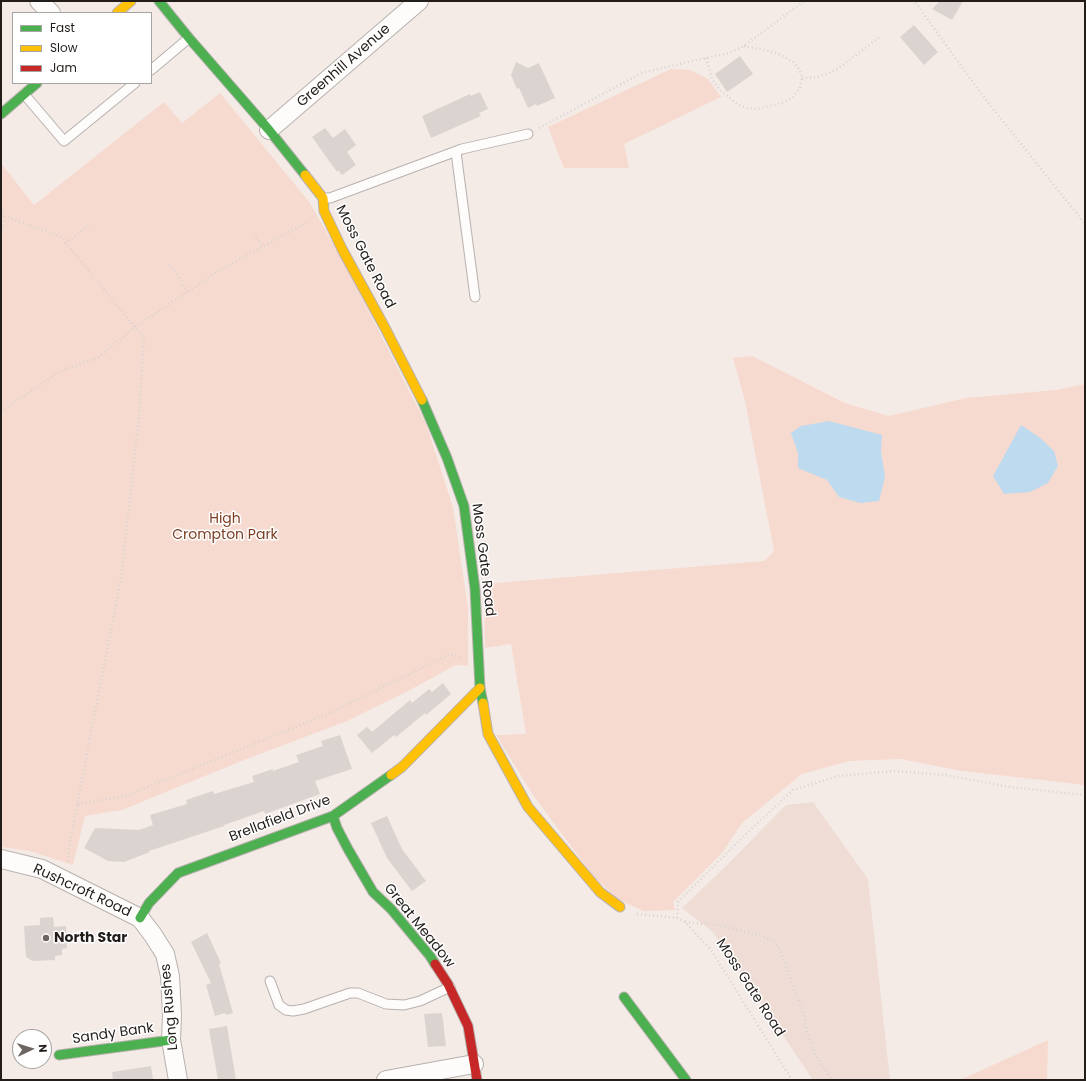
<!DOCTYPE html>
<html>
<head>
<meta charset="utf-8">
<style>
  body { margin:0 }
  #map { position:relative; width:1086px; height:1081px; overflow:hidden; background:#f4ebe7; font-family:Poppins,sans-serif }
  canvas { display:block }
  .frame { position:absolute; inset:0; border:2px solid #231d1a; pointer-events:none }
  .legend { position:absolute; left:12px; top:12px; width:140px; height:72px; box-sizing:border-box; background:#fff; border:1px solid #a7a5a3; margin:0; padding:5px 7px; list-style:none; font-size:12px; color:#231d1a }
  .legend li { display:flex; align-items:center; gap:8px; height:20px }
  .legend b { width:20px; border:1px solid #a7a5a3 }
  .north { position:absolute; left:12px; top:1029px; width:40px; height:40px; box-sizing:border-box; background:#fff; border:1px solid #a7a5a3; border-radius:50%; rotate:86deg; font-size:11px; font-weight:700; line-height:16px; text-align:center; color:#231d1a }
  .north::after { content:''; display:block; margin:auto; width:14px; height:18px; background:#6c6562; clip-path:polygon(50% 0,100% 100%,50% 72%,0 100%) }
</style>
</head>
<body>
<div id="map">
<canvas width="1086" height="1081"></canvas>
<div class="frame"></div>
<ul class="legend">
<li><b style="height:5px;background:#4caf50"></b>Fast</li>
<li><b style="height:5px;background:#ffc107"></b>Slow</li>
<li><b style="height:5px;background:#c62828"></b>Jam</li>
</ul>
<div class="north">N</div>
</div>
<script>
const ctx = document.querySelector('canvas').getContext('2d');
ctx.lineJoin = 'round';
function fill(path, color) { ctx.fillStyle = color; ctx.fill(path, 'evenodd'); }
const poly = rows => new Path2D(rows.map(r => 'M' + r).join(''));
function stroke(path, color, width, dash) { ctx.strokeStyle = color; ctx.lineWidth = width; ctx.lineCap = dash ? 'butt' : 'round'; ctx.setLineDash(dash || []); ctx.stroke(path); }
function write(font, color, halo, rows, align = 'center') {
  ctx.font = font + ' Poppins,sans-serif'; ctx.lineWidth = 3; ctx.setLineDash([]); ctx.textBaseline = 'middle'; ctx.strokeStyle = halo; ctx.fillStyle = color; for (const [text, x, y, turn = 0] of rows) {
    ctx.save(); ctx.translate(x, y); ctx.rotate((+turn || 0) * Math.PI / 180); ctx.textAlign = isNaN(turn) ? turn : align; if (halo) ctx.strokeText(text, 0, 0); ctx.fillText(text, 0, 0); ctx.restore();
  }
}
fill(poly([
  [813,802,868,879,890,1080,813,1080,713,932,682,908,727,865,786,805]
]), '#efddd5');
fill(poly([
  [671,69,690,70,708,79,721,97,624,144,629,168,564,168,548,127],
  [220,93,310,203,346,266,426,424,453,507,468,608,468,666,456,665,408,691,347,721,244,760,122,810,85,816,73,865,30,851,1,847,1,163,34,205,164,102,182,123],
  [752,356,845,403,889,416,966,398,1056,390,1085,384,1085,786,1077,784,962,771,900,759,849,761,802,774,742,823,722,853,673,902,675,910,644,911,619,900,593,876,533,795,496,735,526,734,511,644,485,648,484,584,764,561,774,551,745,401,733,358],
  [1048,1040,1047,1080,960,1080]
]), '#f7dacf');
fill(poly([
  [829,421,882,435,881,451,885,477,879,501,860,503,839,497,827,480,798,468,798,453,791,433,801,426],
  [1021,425,1039,437,1054,451,1058,466,1048,483,1030,492,1004,494,993,476]
]), '#bedaef');
fill(poly([
  [940,1,963,1,952,20,932,9],
  [914,25,938,52,924,65,900,37],
  [740,56,753,74,727,92,715,74],
  [516,62,528,68,539,63,555,98,537,106,536,104,528,108,519,88,517,89,511,75],
  [480,92,488,109,479,113,481,116,431,138,422,116,470,94,471,96],
  [325,128,333,138,345,129,356,145,347,152,356,165,342,175,338,170,337,172,312,137],
  [443,683,451,694,426,715,425,713,396,737,394,735,372,753,357,735,367,727,372,732,410,700,412,703,429,689,432,692],
  [340,735,352,769,315,781,320,794,265,814,264,811,224,825,224,826,149,851,150,852,124,862,108,861,84,848,95,828,139,830,153,825,150,815,187,804,186,800,213,791,214,794,254,782,252,776,273,769,273,771,299,762,296,755,323,746,321,741],
  [387,816,402,849,426,881,412,891,387,858,371,823],
  [53,917,54,927,66,926,67,948,62,949,62,955,55,956,55,960,33,961,26,957,24,926,40,925,40,918],
  [207,933,221,963,219,964,233,1013,226,1015,225,1013,215,1016,206,985,211,983,191,942],
  [442,1013,446,1046,428,1047,424,1014],
  [227,1026,236,1080,218,1080,209,1029],
  [151,1066,153,1080,113,1080,112,1072]
]), '#dbd3d0');
const lane = poly([
  [151,70,189,38],
  [24,94,64,141,135,83],
  [456,152,475,297],
  [323,198,330,198,462,149,528,134],
  [270,981,279,1005,286,1010,293,1011,304,1009,350,993,358,993,386,1004,404,1005,420,1001,450,987]
]);
const street = poly([
  [39,1,51,13],
  [269,130,419,1],
  [1,859,42,869,140,918,153,935,165,954,170,976,172,1015,171,1040,178,1080],
  [386,1080,474,1064]
]);
const fast = poly([
  [159,1,189,38,269,130,305,175],
  [1,114,37,83],
  [422,400,447,458,464,506,475,589,480,688,483,703],
  [333,816,337,828,348,849,373,892,391,909,430,956,435,964],
  [140,918,149,903,178,873,333,816,391,775],
  [624,997,686,1080],
  [59,1055,171,1040]
]);
const slow = poly([
  [117,13,131,1],
  [305,175,323,198,324,211,342,249,384,326,422,400],
  [483,703,488,734,528,807,600,892,620,907],
  [391,775,402,767,480,688]
]);
const jam = poly([
  [435,964,448,984,468,1026,477,1080]
]);
stroke(lane, '#b8b1ae', 11);
stroke(street, '#b8b1ae', 20);
stroke(fast, '#b8b1ae', 11);
stroke(slow, '#b8b1ae', 11);
stroke(jam, '#b8b1ae', 11);
stroke(poly([
  [912,1,915,2,983,96,1085,224],
  [706,58,712,79,720,90,737,104,747,108,756,109,782,103,793,97,800,88,802,78,799,69,793,62,781,55,769,51,744,46],
  [802,78,817,77,827,74,839,68,881,36],
  [539,128,642,73,683,63,729,53,744,46,804,1],
  [1,209,4,216,4,221,1,228],
  [4,216,60,236,144,338,139,416,121,578,69,847,68,862],
  [254,234,263,246],
  [65,243,91,224],
  [169,265,179,277,188,292],
  [1,411,64,369,96,359,135,327,217,272,309,221],
  [78,804,126,796,332,712,450,654,460,658],
  [637,914,677,918,685,922,711,950,792,1080],
  [677,918,678,902,748,832,793,790,838,776,894,771,946,775,1010,787,1085,795],
  [685,922,718,925,764,937,774,941,780,950,796,994,803,1010,807,1033,815,1054,832,1080]
]), '#d6d3d2', 2.5, [1, 3]);
stroke(lane, '#fdfcfb', 9);
stroke(street, '#fdfcfb', 18);
stroke(fast, '#4caf50', 9);
stroke(slow, '#ffc107', 9);
stroke(jam, '#c62828', 9);
for (const [x, y, r, color] of [
  [46,938,4,"#6c6562"]
]) { const dot = new Path2D(); dot.arc(x, y, r, 0, 2 * Math.PI); ctx.fillStyle = color; ctx.fill(dot); stroke(dot, '#fff', 1.5); }
write('14px', '#231d1a', '#fff', [
  ["Greenhill Avenue",344,66,-41],
  ["Moss Gate Road",365,257,63],
  ["Moss Gate Road",483,560,83],
  ["Brellafield Drive",280,819,-21],
  ["Rushcroft Road",82,891,25],
  ["Great Meadow",419,926,51],
  ["Moss Gate Road",750,988,57],
  ["Long Rushes",170,1007,-95],
  ["Sandy Bank",113,1034,-8]
]);
write('14px', '#7b3e23', '#fff', [
  ["High",225,519],
  ["Crompton Park",225,535]
]);
write('bold 14px', '#231d1a', '#fff', [
  ["North Star",54,938]
], 'left');
</script>
</body>
</html>
